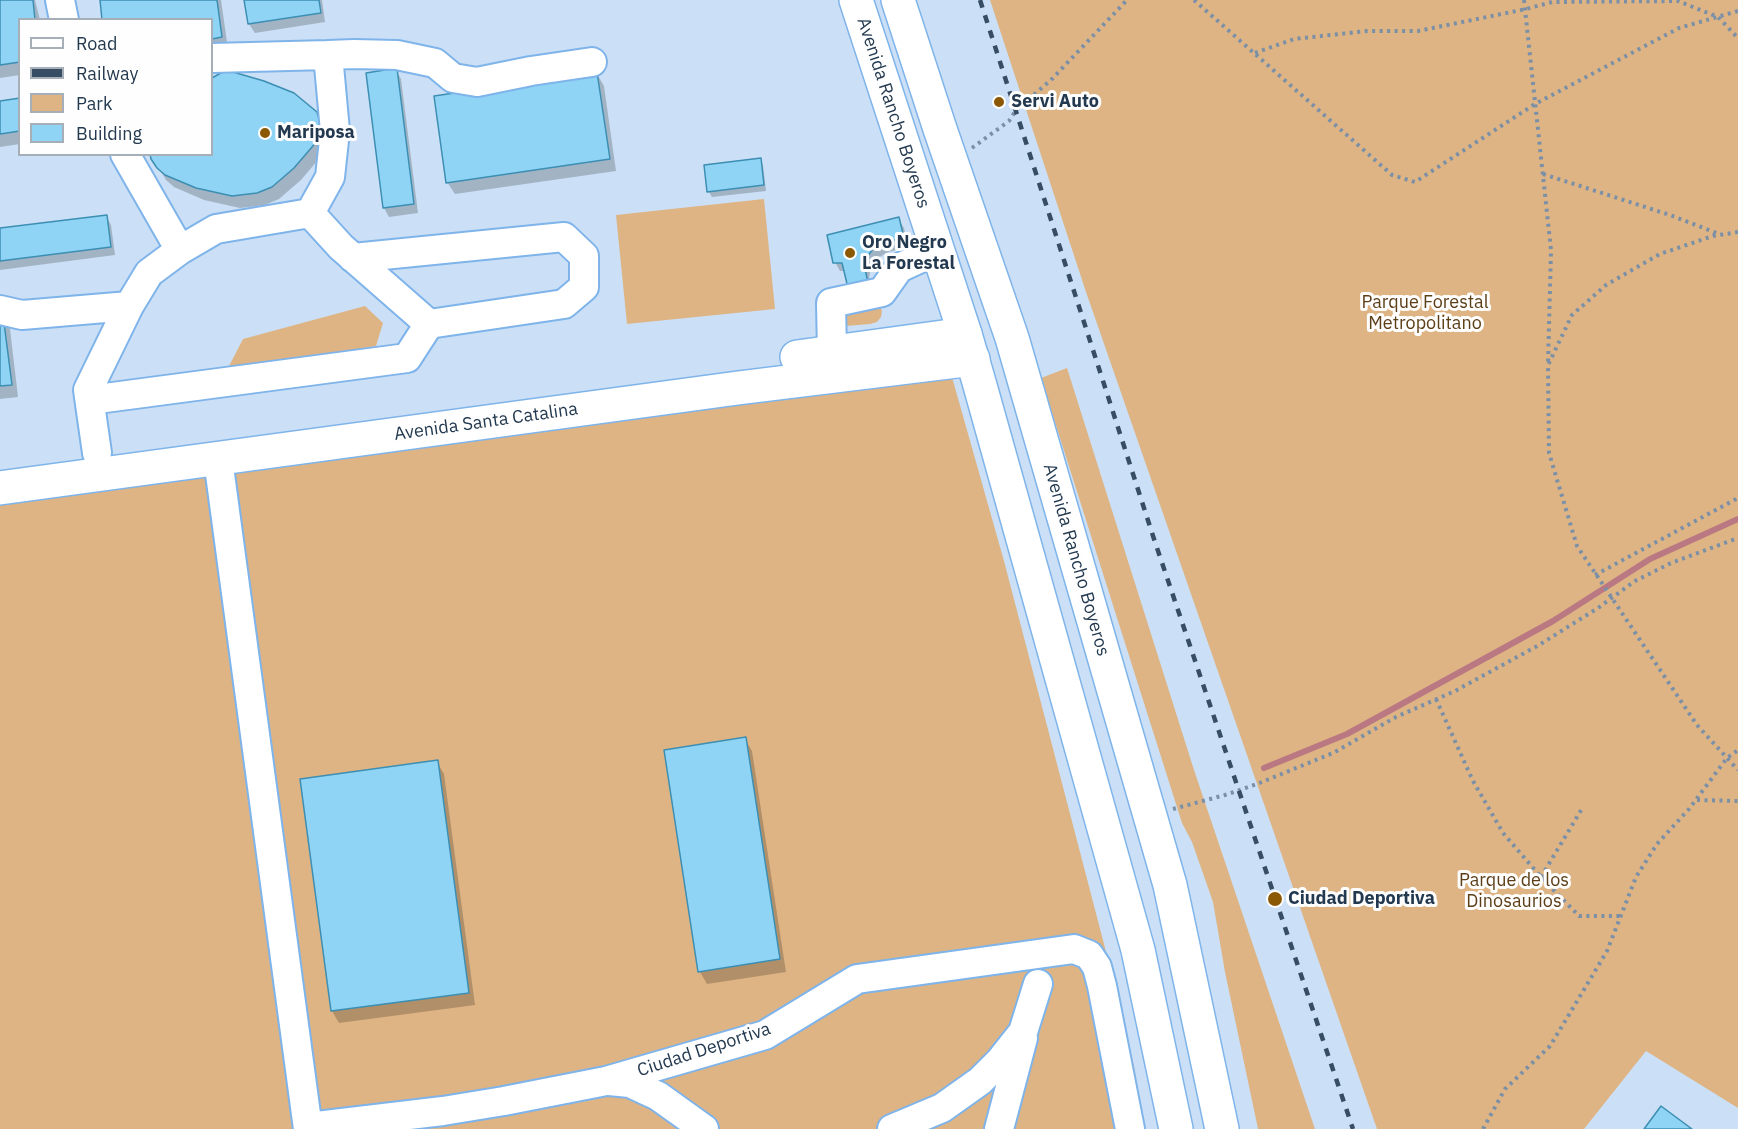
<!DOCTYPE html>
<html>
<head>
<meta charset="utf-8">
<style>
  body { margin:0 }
  #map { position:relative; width:1738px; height:1129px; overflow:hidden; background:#cbe0f6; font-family:"IBM Plex Sans",sans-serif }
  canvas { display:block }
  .legend { position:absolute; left:18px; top:18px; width:195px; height:138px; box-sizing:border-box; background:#fefefe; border:2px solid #a6afb8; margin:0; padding:8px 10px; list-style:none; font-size:18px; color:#23394f }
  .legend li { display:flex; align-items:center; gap:12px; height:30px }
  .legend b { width:30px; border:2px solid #a6afb8 }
</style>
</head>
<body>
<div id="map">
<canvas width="1738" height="1129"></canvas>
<ul class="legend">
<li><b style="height:8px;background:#fff"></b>Road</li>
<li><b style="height:8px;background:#374d63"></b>Railway</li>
<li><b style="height:16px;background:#deb484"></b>Park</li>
<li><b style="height:16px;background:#8fd4f5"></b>Building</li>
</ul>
</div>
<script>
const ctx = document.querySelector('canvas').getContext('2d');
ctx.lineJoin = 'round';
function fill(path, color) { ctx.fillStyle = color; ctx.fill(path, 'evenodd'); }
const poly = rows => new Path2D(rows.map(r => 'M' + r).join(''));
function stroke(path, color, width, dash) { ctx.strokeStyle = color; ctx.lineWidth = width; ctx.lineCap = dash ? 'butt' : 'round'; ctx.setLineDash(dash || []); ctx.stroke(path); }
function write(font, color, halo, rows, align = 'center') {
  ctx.font = font + ' "IBM Plex Sans",sans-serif'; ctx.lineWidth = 6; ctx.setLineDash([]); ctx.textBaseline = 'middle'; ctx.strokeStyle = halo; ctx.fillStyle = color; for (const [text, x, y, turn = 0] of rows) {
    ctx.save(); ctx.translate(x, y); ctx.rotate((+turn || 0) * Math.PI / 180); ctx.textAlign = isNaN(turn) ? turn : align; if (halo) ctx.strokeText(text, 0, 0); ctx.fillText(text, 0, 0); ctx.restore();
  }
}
fill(poly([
  [990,0,1738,0,1738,1108,1646,1051,1584,1129,1377,1129,1086,292],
  [764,199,775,309,627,324,616,215],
  [879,305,882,311,881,317,877,322,870,324,846,326,843,316,848,310],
  [365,306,383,323,376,346,226,372,243,339],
  [1067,368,1194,770,1315,1129,1258,1129,1225,972,1213,902,1192,842,1182,823,1041,378],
  [950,370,1004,561,1104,944,1134,1066,1144,1129,0,1129,0,503]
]), '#deb484');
fill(poly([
  [0,0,35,0,40,20,20,20,20,75,0,78],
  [101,0,221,0,228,49,212,52,212,20],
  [246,0,322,0,325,22,255,33,249,24],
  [396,70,401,79,418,213,389,217,384,208],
  [227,71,316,113,324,126,324,153,301,180,279,199,265,205,240,208,204,200,174,187,166,180,153,158,212,154,212,80],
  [597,74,604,86,616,171,455,194,447,182],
  [20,100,20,144,0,147,0,102],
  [760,160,763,165,766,191,712,197,709,192],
  [106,216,111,225,115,255,0,270,0,230],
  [898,219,904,228,908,247,888,252,878,258,871,266,869,279,873,296,845,271,840,271,835,262],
  [0,317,3,317,10,329,18,397,0,399],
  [745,739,752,751,786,972,707,984,700,972,665,751],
  [437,762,444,774,475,1005,339,1023,332,1011,302,780]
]), '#0003');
stroke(poly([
  [1264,768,1347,734,1553,621,1650,559,1738,519]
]), '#ba7882', 6);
const building = poly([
  [0,0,33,0,35,20,20,20,20,62,0,65,0,0],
  [100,0,217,0,222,37,212,39,212,20,102,20,100,0],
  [244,0,319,0,321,13,248,24,244,0],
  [397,68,414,204,383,208,366,73,397,68],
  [226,70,264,81,294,93,317,112,321,126,318,140,294,168,272,187,257,193,232,196,196,188,165,175,157,168,151,159,150,154,212,154,212,78,226,70],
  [597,72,610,159,446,183,434,96,597,72],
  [20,98,20,131,0,134,0,101,20,98],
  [761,158,764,185,707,192,704,165,761,158],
  [107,215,111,247,0,261,0,228,107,215],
  [899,217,904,238,882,243,873,249,867,257,865,269,869,287,849,292,842,263,833,263,827,235,899,217],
  [0,315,3,315,12,385,0,386,0,315],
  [746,737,780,959,698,972,664,750,746,737],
  [438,760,469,993,331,1011,300,779,438,760],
  [1661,1106,1692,1129,1644,1129,1661,1106]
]);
fill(building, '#8fd4f5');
stroke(building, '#3c8eb2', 1.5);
const minor = poly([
  [60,0,64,20],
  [328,55,354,54,397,55,435,63,453,78,477,82,531,71,592,62],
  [212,58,328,55,335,131,330,177,310,213],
  [125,154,180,250],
  [353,258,564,237,584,256,584,287,564,304,429,324],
  [0,310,22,315,129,306],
  [832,353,831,303,882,292,899,268,938,250],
  [90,400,407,358,429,324,341,247,310,213,216,229,180,250,149,273,129,306,88,390,97,453],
  [218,459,308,1129],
  [609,1081,630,1083,658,1096,704,1129],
  [308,1127,443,1111,504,1101,606,1081,765,1035,857,979,1074,949,1089,955,1097,967,1102,986,1130,1129],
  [892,1129,942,1108,980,1081,1000,1061,1023,1032,1038,984],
  [999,1129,1023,1038]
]);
const major = poly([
  [797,357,965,334],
  [0,488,738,388,973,359]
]);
const highway = poly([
  [856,0,965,334,979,382,1138,950,1176,1129],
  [898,0,940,129,1012,338,1170,885,1222,1129]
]);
stroke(minor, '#7fb4ea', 32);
stroke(major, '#7fb4ea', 36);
stroke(highway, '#7fb4ea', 36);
stroke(poly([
  [1194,0,1392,175,1415,182,1535,104,1679,28,1738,11],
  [1524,0,1551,250,1548,364],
  [1255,53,1294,39,1367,31,1418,31,1526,9,1552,2,1678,1,1718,17,1738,38],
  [972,148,1009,121,1016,110,1051,80,1127,0],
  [1543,174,1670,215,1719,234],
  [1738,232,1713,236,1660,254,1606,285,1572,315,1548,365,1549,453,1577,546,1697,725,1738,770],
  [1595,575,1738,498],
  [1436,699,1473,781,1503,833,1541,877,1579,916,1620,916],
  [1697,800,1738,801],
  [1173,809,1225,795,1257,784,1333,753,1396,717,1455,691,1539,645,1598,608,1635,581,1671,563,1738,538],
  [1541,877,1583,807],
  [1483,1129,1505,1089,1550,1046,1567,1018,1607,951,1636,877,1657,844,1689,809,1727,758,1738,750]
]), '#7b90a6', 4, [3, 4.5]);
stroke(minor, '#fff', 28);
stroke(major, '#fff', 33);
stroke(highway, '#fff', 33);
stroke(poly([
  [980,0,1154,539,1353,1129]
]), '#374d63', 4.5, [8, 8]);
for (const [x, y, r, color] of [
  [999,102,6,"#8b5804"],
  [265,133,6,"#8b5804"],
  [850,253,6,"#8b5804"],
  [1275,899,8,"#8b5804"]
]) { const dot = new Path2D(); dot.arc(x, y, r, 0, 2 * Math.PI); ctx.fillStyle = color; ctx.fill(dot); stroke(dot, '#fefefe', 2); }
write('bold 18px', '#23394f', '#fefefe', [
  ["Servi Auto",1011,102],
  ["Mariposa",277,133],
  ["Oro Negro",862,243],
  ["La Forestal",862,264],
  ["Ciudad Deportiva",1288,899]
], 'left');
write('18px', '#23394f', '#fefefe', [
  ["Avenida Rancho Boyeros",893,113,72],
  ["Avenida Santa Catalina",486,422,-8],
  ["Avenida Rancho Boyeros",1076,560,74],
  ["Ciudad Deportiva",704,1050,-18]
]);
write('18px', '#5c3e17', '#fefefe', [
  ["Parque Forestal",1425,303],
  ["Metropolitano",1425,324],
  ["Parque de los",1514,881],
  ["Dinosaurios",1514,902]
]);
</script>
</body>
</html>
